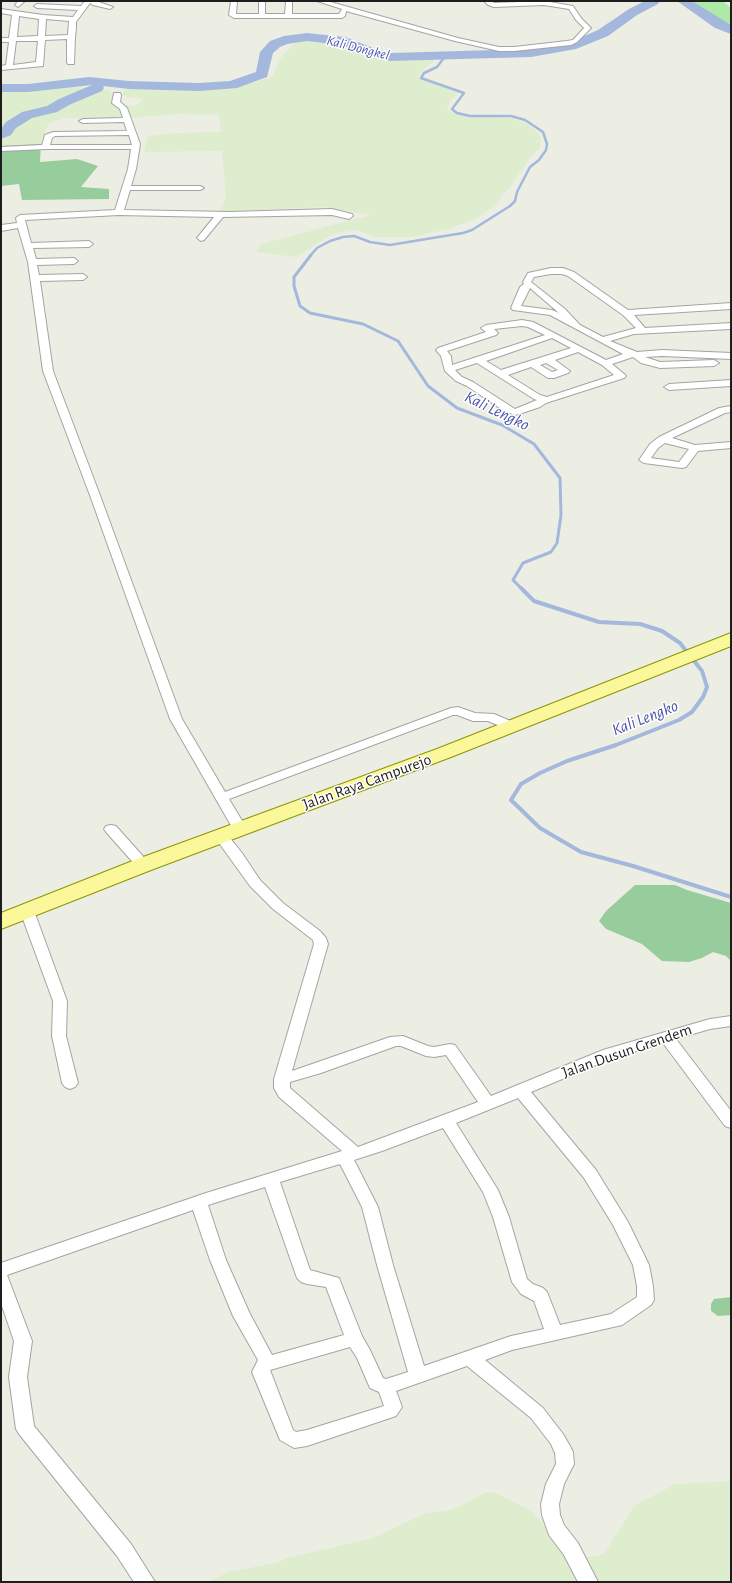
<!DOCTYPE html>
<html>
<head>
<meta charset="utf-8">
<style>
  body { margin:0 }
  #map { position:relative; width:732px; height:1583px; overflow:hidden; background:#edeee3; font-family:"Alegreya Sans",sans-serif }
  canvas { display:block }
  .frame { position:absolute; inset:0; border:2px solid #1d1d1d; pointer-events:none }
</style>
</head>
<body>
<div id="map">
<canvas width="732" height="1583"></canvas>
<div class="frame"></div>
</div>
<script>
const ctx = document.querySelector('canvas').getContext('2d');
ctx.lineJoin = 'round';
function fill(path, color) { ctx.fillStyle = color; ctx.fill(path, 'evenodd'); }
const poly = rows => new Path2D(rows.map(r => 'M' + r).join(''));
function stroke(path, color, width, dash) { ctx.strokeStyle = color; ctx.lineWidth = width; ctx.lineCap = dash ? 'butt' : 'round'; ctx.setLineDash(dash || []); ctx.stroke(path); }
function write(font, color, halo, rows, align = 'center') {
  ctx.font = font + ' "Alegreya Sans",sans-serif'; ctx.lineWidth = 3; ctx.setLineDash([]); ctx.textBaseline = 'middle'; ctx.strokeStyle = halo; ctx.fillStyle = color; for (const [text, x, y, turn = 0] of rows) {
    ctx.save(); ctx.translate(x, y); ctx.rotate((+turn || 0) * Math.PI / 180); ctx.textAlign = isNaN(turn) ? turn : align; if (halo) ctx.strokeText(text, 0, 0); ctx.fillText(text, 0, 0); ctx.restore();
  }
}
fill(poly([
  [308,40,325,40,388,57,435,59,433,63,424,69,418,76,426,81,459,92,450,102,447,110,466,115,512,118,528,124,541,136,540,147,529,159,511,186,494,206,476,219,448,229,412,237,376,237,357,230,333,234,296,257,256,252,260,244,371,215,324,207,219,212,226,198,222,151,144,152,148,136,178,133,221,132,219,115,179,114,129,118,64,118,48,124,41,144,1,146,1,91,75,86,109,90,119,105,136,106,143,99,122,96,124,90,137,87,222,88,240,86,257,82,273,76,280,59,294,43],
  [731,1481,731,1582,208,1582,228,1572,276,1563,287,1558,373,1538,423,1514,449,1510,460,1506,486,1492,496,1493,530,1510,543,1523,550,1539,571,1560,604,1554,634,1506,675,1484]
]), '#deedce');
fill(poly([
  [691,1,723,1,731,8,731,26]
]), '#aee9a8');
fill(poly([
  [41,144,40,162,77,159,98,166,81,187,109,189,109,199,22,200,19,184,1,186,1,146],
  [635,885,675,885,687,890,731,903,731,961,726,956,713,952,702,958,689,962,662,961,642,944,606,929,599,921,606,911],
  [731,1297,731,1315,718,1316,711,1311,711,1304,714,1299]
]), '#97cd9d');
stroke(poly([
  [310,256,317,248,330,241,343,237,354,236,370,242,390,245,463,233,472,230,510,206,515,201,517,192,530,167,539,160,546,150,547,144,543,132,525,120,511,116,470,116,457,113,452,109,464,93,421,78,424,73,437,67,446,55]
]), '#a3b8dc', 2.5);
stroke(poly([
  [311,255,294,277,294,286,300,306,310,313,363,324,398,341,428,386,457,408,502,425,534,444,560,478,561,515,557,543,551,552,523,563,513,580,522,589]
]), '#a3b8dc', 3);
stroke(poly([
  [521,588,534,601,599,622,640,624,662,631,680,643,702,671,707,687,703,697,692,712,679,720,616,745,567,761,540,773,521,784,511,800,540,828,581,852,633,866,731,897]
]), '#a3b8dc', 4);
fill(poly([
  [645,1,660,1,658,4,637,15,608,36,576,49,531,57,390,61,363,54,342,45,307,41,287,44,280,47,273,53,267,77,237,88,199,91,129,89,103,86,104,88,102,91,69,105,57,112,32,118,16,128,11,135,1,139,1,129,6,122,22,112,47,106,59,99,92,85,28,92,1,92,1,84,28,84,89,77,129,81,199,83,230,81,256,72,260,52,270,41,284,36,307,33,345,37,373,48,390,53,531,49,568,43,598,30,629,9,645,1],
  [677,1,692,1,731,25,731,34,715,28,677,1]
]), '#a3b8dc');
const minor = poly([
  [18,1,25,1,18,7,15,5,18,1],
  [85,1,96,1,113,7,110,9,93,5,90,3,76,22,76,28,75,37,74,64,68,64,67,62,67,39,45,40,43,66,1,70,1,66,6,65,9,42,1,42,1,38,9,38,12,15,1,13,1,9,43,15,73,17,78,10,37,8,34,6,37,4,81,6,85,1],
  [19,16,39,19,38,36,17,37,19,16],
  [46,19,69,21,68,35,45,36,46,19],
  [16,41,38,41,36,62,13,65,16,41],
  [231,1,237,1,236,14,259,14,259,1,265,1,265,14,285,14,286,1,292,1,292,14,339,14,342,9,317,1,327,1,458,38,499,47,514,47,567,41,573,40,584,28,576,20,569,9,544,5,494,7,488,5,484,1,491,1,494,3,544,1,573,6,581,18,591,28,577,42,571,45,514,51,499,51,455,41,346,11,345,16,342,18,234,18,229,15,231,1],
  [114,93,120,93,121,95,120,102,127,108,140,144,136,169,131,186,200,186,204,188,200,190,130,190,124,210,230,212,332,209,352,214,353,216,349,219,332,215,223,217,204,240,201,241,197,238,214,217,119,215,25,220,31,243,89,241,93,244,89,247,33,248,36,259,74,258,78,261,74,264,37,265,39,275,83,274,87,277,83,280,40,281,53,371,101,498,182,719,225,792,451,708,458,707,475,713,494,714,515,723,517,726,515,729,507,729,488,721,473,721,457,715,453,715,229,799,247,829,245,832,240,833,235,832,233,829,170,719,91,498,43,371,28,262,18,228,1,231,1,225,17,223,16,218,20,215,115,210,128,169,131,149,46,149,1,151,1,147,42,145,45,135,53,132,127,131,124,122,83,123,79,121,83,119,123,118,120,109,112,103,114,93],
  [129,135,132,145,50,145,52,138,55,136,129,135],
  [551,268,563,268,574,272,628,310,731,303,731,309,634,315,645,328,731,323,731,329,634,334,610,341,637,352,662,350,731,353,731,359,662,356,645,357,660,362,714,360,719,363,714,366,660,368,641,363,633,357,612,364,624,374,626,376,624,378,546,403,540,407,519,414,515,415,504,411,467,386,456,381,445,371,441,356,436,350,438,348,486,332,481,328,486,325,522,320,533,322,606,360,623,354,550,315,513,310,511,308,520,287,524,284,523,282,528,273,551,268],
  [551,274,562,274,568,276,623,315,636,328,603,337,580,325,565,309,531,282,534,277,551,274],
  [530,288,559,313,552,310,521,306,530,288],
  [522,326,528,327,545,335,452,365,451,356,447,351,496,335,498,333,494,329,522,326],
  [552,338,571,348,501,370,486,361,552,338],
  [578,352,602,365,614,375,547,397,540,395,508,375,531,367,548,378,554,378,568,373,570,371,555,360,578,352],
  [477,363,534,399,537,400,515,409,473,382,462,377,455,370,477,363],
  [546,363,558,370,552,372,540,365,546,363],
  [731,380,731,386,669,390,664,387,669,384,731,380],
  [731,406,731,412,725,413,672,438,695,445,731,442,731,448,698,451,686,467,682,468,644,463,639,460,650,444,659,437,719,408,731,406],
  [665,443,689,449,679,462,651,458,658,448,665,443],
  [111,825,116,826,148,862,150,865,148,868,143,869,138,868,106,832,104,829,106,826,111,825],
  [221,832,226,833,242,853,260,880,283,903,320,931,326,938,328,944,292,1071,390,1037,403,1036,428,1046,434,1047,450,1044,455,1045,491,1096,603,1050,710,1019,731,1016,731,1026,710,1029,676,1039,731,1111,731,1128,725,1126,663,1043,613,1058,531,1092,596,1170,628,1222,649,1265,653,1286,654,1300,651,1305,622,1325,512,1350,485,1360,543,1408,563,1434,570,1446,573,1452,574,1464,564,1484,559,1504,560,1515,564,1525,578,1543,598,1582,578,1582,564,1555,549,1535,542,1515,541,1504,546,1484,556,1464,555,1453,551,1444,531,1418,467,1366,396,1391,402,1407,396,1416,307,1446,294,1448,280,1440,252,1372,258,1360,233,1316,210,1260,193,1210,7,1275,32,1341,27,1377,34,1426,131,1544,155,1582,134,1582,117,1556,19,1434,16,1429,9,1377,14,1341,1,1303,1,1263,206,1193,342,1151,279,1097,274,1088,274,1079,314,944,313,940,273,909,250,886,214,836,216,833,221,832],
  [396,1046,401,1046,426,1056,434,1057,446,1055,478,1102,358,1147,290,1088,290,1082,321,1073,396,1046],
  [518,1098,584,1178,613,1225,633,1265,637,1286,637,1297,611,1314,560,1325,547,1292,543,1288,533,1284,527,1279,509,1217,498,1190,456,1123,518,1098],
  [443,1128,483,1192,493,1217,512,1282,521,1294,534,1301,544,1329,511,1336,424,1366,393,1265,378,1207,354,1160,382,1151,443,1128],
  [340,1164,362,1207,377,1265,408,1372,386,1379,383,1378,370,1350,362,1336,339,1278,310,1270,280,1182,340,1164],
  [265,1187,297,1278,301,1282,307,1284,326,1287,344,1335,272,1355,250,1314,226,1260,208,1205,265,1187],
  [350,1347,357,1358,370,1388,379,1392,384,1406,307,1430,296,1432,293,1430,270,1370,350,1347],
  [27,906,32,908,34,911,67,1001,66,1036,78,1083,75,1087,70,1089,65,1087,62,1083,52,1036,53,1001,20,911,22,908,27,906]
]);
const primary = poly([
  [731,633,731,646,451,757,151,870,1,929,1,913,135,860,437,749,731,633]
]);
stroke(minor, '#a4a4a4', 2);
stroke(primary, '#8b9501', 2);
fill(minor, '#fff');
fill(primary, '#fbf89b');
write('italic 14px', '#4a54ac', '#fff', [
  ["Kali Dongkel",358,48,14]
]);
write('16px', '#1d1d1d', '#fff', [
  ["Jalan Raya Campurejo",367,782,-20],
  ["Jalan Dusun Grendem",627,1051,-19]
]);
write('italic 17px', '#4a54ac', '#fff', [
  ["Kali Lengko",497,411,26],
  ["Kali Lengko",645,718,-22]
]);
</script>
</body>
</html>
